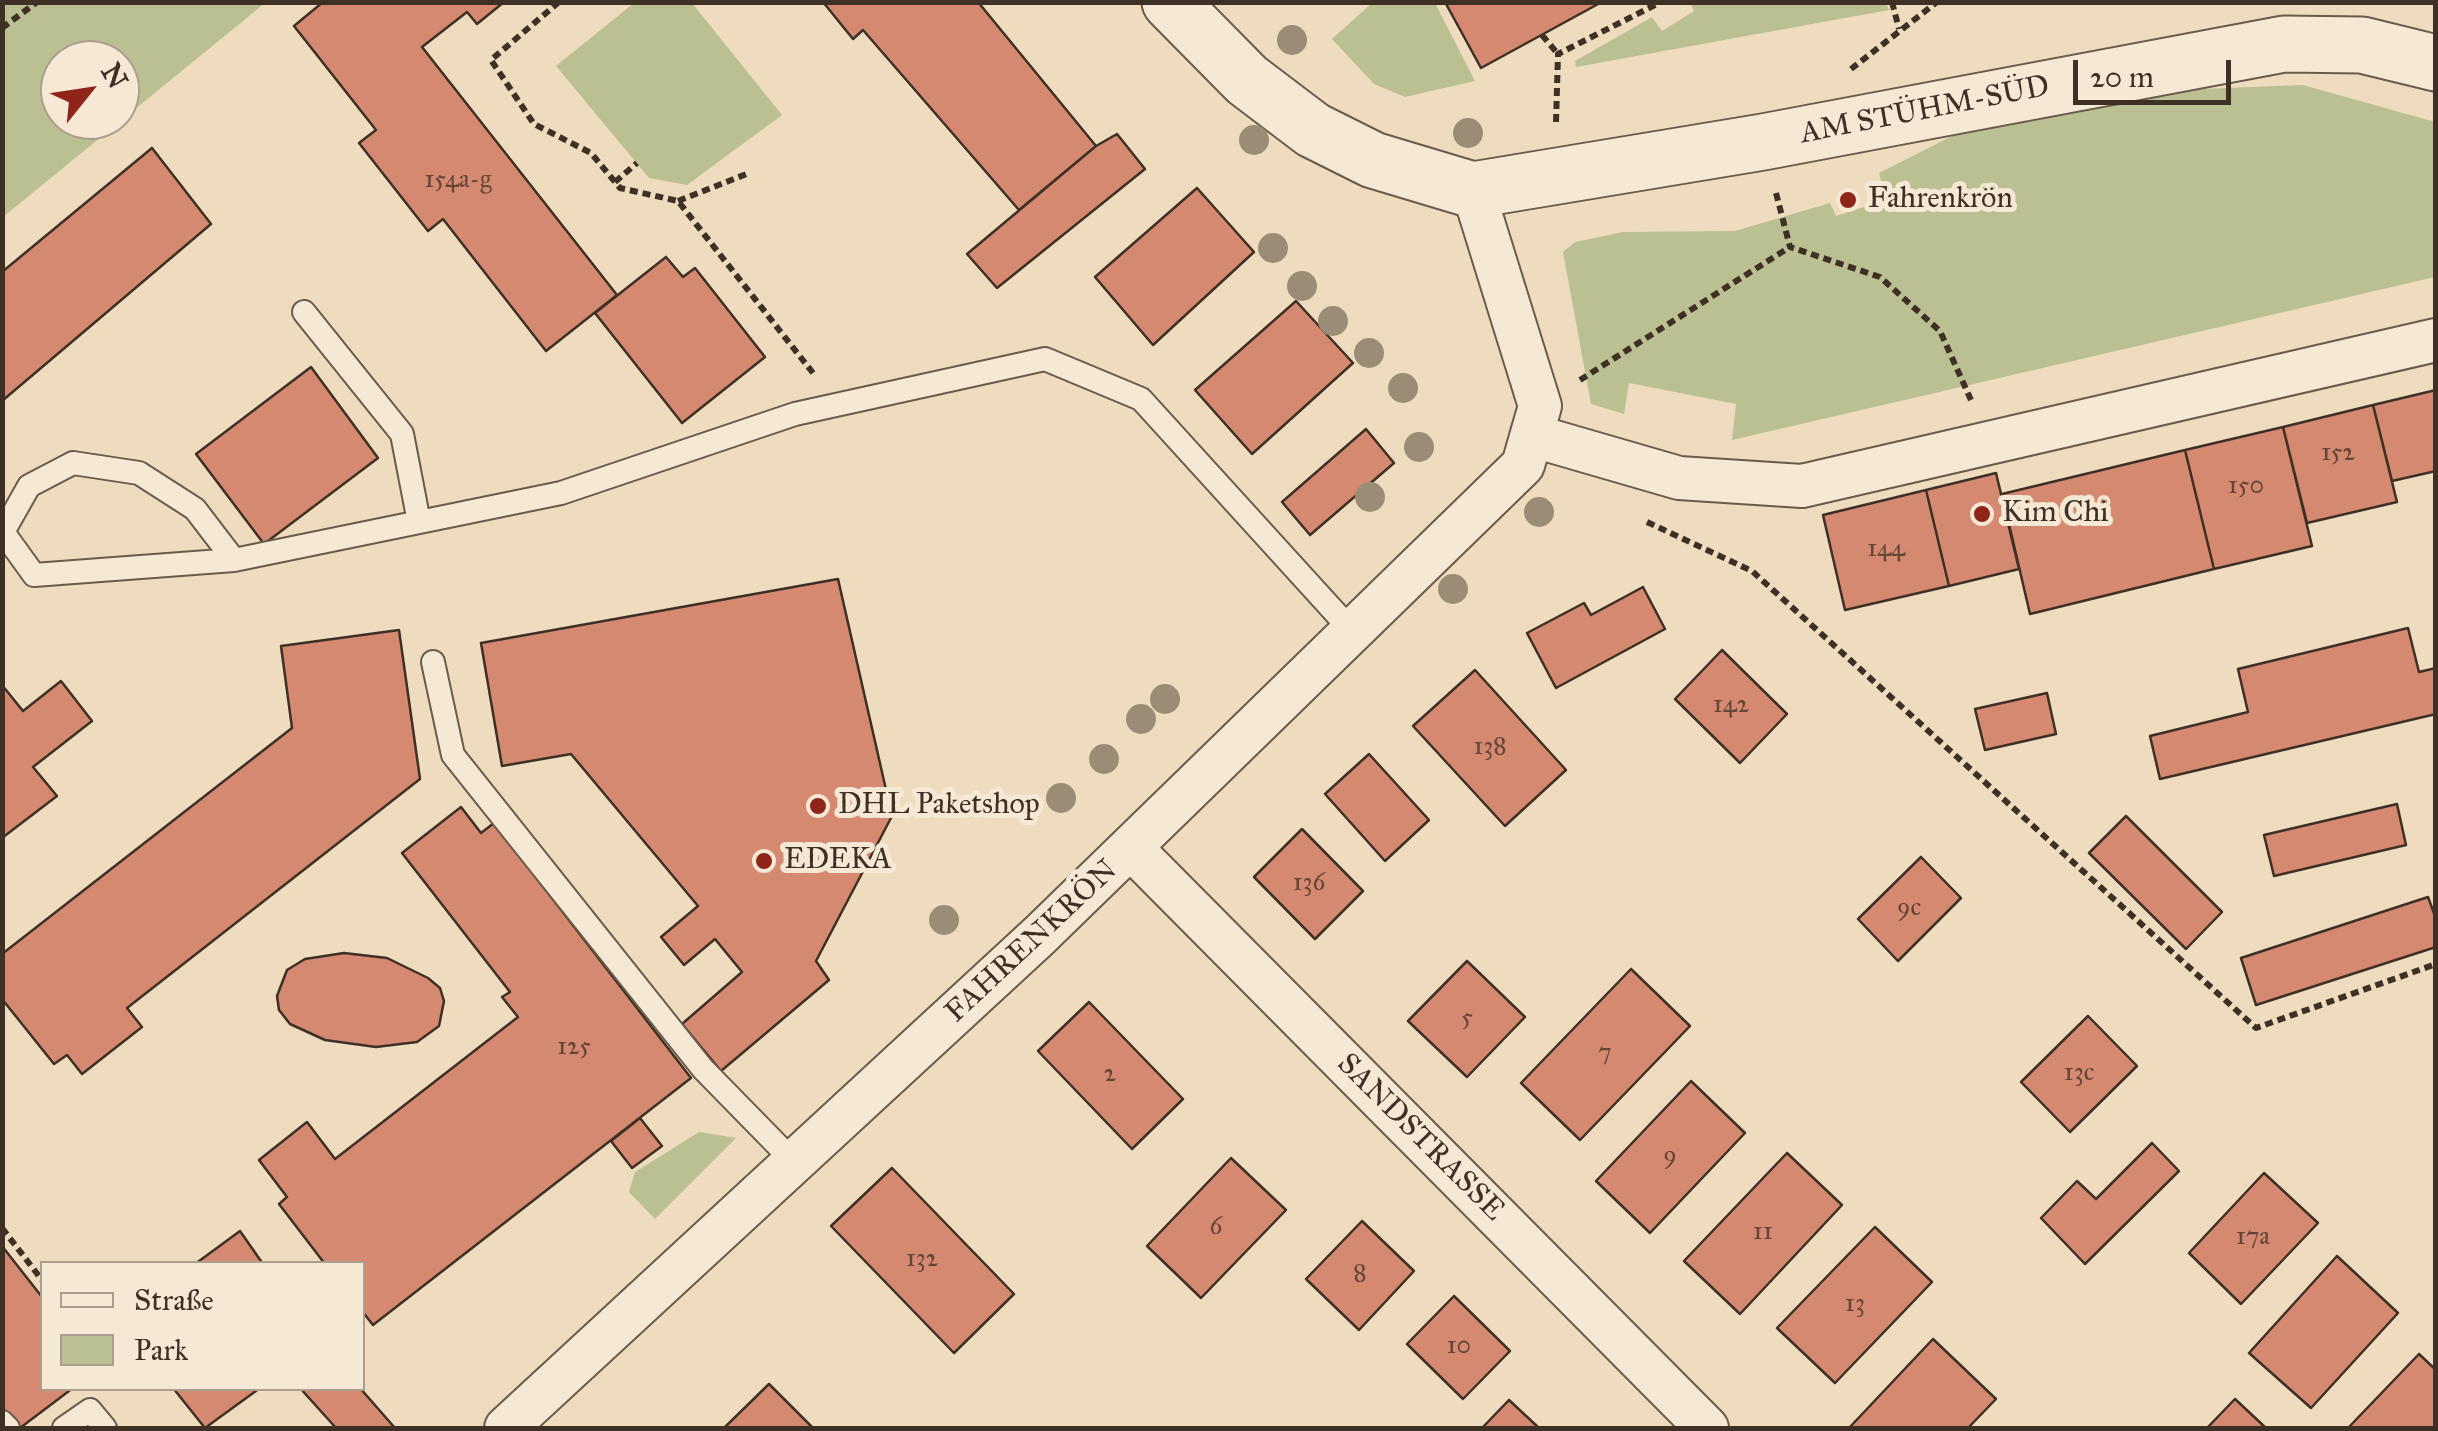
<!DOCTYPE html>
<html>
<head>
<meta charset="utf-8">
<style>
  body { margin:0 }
  #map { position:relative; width:2438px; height:1431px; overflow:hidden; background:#efdcbe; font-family:"IM FELL Great Primer",serif }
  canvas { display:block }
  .frame { position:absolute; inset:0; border:5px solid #3e3024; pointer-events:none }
  .legend { position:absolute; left:40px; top:1261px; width:325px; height:130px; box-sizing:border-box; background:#f5e8d5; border:2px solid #ac9e8e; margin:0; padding:12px 18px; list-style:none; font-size:30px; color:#3e3024 }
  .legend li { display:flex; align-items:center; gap:20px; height:50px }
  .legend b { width:50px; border:2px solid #ac9e8e }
  .north { position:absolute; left:40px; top:40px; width:100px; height:100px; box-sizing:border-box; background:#f5e8d5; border:2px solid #ac9e8e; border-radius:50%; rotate:60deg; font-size:28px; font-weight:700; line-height:40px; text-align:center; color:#3e3024 }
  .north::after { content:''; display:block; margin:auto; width:35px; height:45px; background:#8f2418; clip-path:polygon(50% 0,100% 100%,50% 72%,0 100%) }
  .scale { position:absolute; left:2073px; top:60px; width:158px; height:45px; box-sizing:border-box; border:5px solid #3e3024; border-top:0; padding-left:12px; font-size:30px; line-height:35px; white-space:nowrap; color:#3e3024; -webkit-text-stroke:8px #f5e8d5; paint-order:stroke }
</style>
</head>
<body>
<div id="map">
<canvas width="2438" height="1431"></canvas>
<div class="frame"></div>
<ul class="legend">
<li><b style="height:12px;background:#f5e8d5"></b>Straße</li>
<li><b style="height:28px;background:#bac091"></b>Park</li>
</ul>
<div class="north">N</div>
<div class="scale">20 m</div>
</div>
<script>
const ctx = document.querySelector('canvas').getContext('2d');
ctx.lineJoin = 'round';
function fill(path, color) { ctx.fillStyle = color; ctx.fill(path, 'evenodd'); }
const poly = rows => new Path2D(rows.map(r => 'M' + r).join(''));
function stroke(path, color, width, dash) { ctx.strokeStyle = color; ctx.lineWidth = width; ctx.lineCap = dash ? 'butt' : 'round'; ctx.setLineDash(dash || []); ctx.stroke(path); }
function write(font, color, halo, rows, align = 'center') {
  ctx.font = font + ' "IM FELL Great Primer",serif'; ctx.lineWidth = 10; ctx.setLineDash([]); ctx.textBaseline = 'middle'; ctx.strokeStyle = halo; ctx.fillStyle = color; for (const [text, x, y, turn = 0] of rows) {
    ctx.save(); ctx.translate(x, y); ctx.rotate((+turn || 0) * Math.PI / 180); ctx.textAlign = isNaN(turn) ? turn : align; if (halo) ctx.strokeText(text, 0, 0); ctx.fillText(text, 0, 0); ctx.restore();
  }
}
fill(poly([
  [3,2,265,2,265,3,3,217],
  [60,60,120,60,120,120,60,120],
  [1886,2,1889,10,1576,67,1575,61,1652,17,1662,31,1694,11,1690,3],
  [634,3,692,3,782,115,687,185,649,178,556,66],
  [1372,3,1435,3,1475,81,1405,97,1374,84,1332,39],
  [2303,85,2435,122,2435,277,1732,440,1736,404,1629,383,1624,414,1591,404,1563,252,1575,242,1623,232,1735,231,1830,203,1836,216,1886,200,1879,173,1962,131,2150,91],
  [699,1132,736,1138,655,1219,629,1192,635,1172]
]), '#bac091');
const building = poly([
  [323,2,504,2,477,24,467,12,422,47,617,295,546,351,443,219,428,231,359,143,376,130,294,26,323,2],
  [823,2,978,2,1096,146,1019,210,863,30,853,39,823,2],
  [1445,2,1600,2,1600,3,1481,68,1445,2],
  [1117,134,1145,169,997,288,967,254,1096,146,1117,134],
  [152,148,211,224,2,401,2,272,152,148],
  [1197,188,1254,252,1153,345,1095,277,1197,188],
  [666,257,683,277,695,268,765,357,682,423,595,313,666,257],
  [1296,301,1353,363,1252,454,1195,390,1296,301],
  [311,367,378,458,264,544,196,454,311,367],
  [2436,390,2436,471,2392,481,2373,405,2436,390],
  [2373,405,2397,502,2307,523,2283,427,2373,405],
  [2283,427,2312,546,2214,569,2185,450,2283,427],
  [1366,429,1394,463,1310,535,1282,502,1366,429],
  [2185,450,2214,569,2030,614,2002,494,2185,450],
  [1996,473,2019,569,1949,586,1926,490,1996,473],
  [1926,490,1949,586,1845,610,1823,515,1926,490],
  [838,579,892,816,816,961,829,980,721,1071,682,1024,742,972,715,939,684,965,661,937,698,906,571,754,502,766,481,643,838,579],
  [1643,587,1665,629,1556,688,1527,633,1584,603,1591,615,1643,587],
  [2408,628,2419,672,2436,668,2436,714,2160,779,2150,736,2248,712,2238,669,2408,628],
  [399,630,420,779,127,1008,142,1027,82,1074,67,1055,54,1064,2,999,2,954,292,728,281,646,399,630],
  [1722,650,1787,714,1740,763,1675,699,1722,650],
  [1475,670,1566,770,1505,826,1413,726,1475,670],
  [61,681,92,721,33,767,57,796,2,838,2,685,23,711,61,681],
  [2047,693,2056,734,1985,750,1975,709,2047,693],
  [1369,754,1429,820,1385,861,1325,794,1369,754],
  [2397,804,2406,845,2274,876,2264,835,2397,804],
  [461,807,481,833,494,823,691,1078,373,1325,362,1311,362,1264,325,1264,279,1204,287,1197,259,1160,307,1122,335,1159,518,1017,502,997,510,992,402,853,461,807],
  [2126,816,2222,912,2186,949,2089,853,2126,816],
  [1302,829,1363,891,1315,939,1254,877,1302,829],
  [1921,857,1961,898,1898,961,1858,919,1921,857],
  [2428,897,2436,919,2436,947,2256,1005,2241,958,2428,897],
  [344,953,387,958,428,978,440,988,444,1001,439,1026,417,1042,376,1047,325,1040,290,1024,279,1010,277,996,287,970,305,959,344,953],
  [1467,961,1525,1017,1467,1077,1408,1021,1467,961],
  [1631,969,1690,1026,1580,1140,1521,1083,1631,969],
  [1089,1002,1183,1099,1132,1149,1038,1051,1089,1002],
  [2088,1016,2137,1066,2070,1132,2021,1082,2088,1016],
  [1691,1081,1745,1133,1650,1233,1596,1181,1691,1081],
  [640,1118,662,1146,632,1168,611,1141,640,1118],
  [2152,1143,2179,1171,2085,1264,2041,1218,2077,1181,2096,1199,2152,1143],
  [1787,1153,1842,1205,1740,1314,1684,1261,1787,1153],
  [1231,1158,1286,1210,1201,1298,1147,1246,1231,1158],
  [892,1168,1014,1294,954,1353,831,1226,892,1168],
  [2264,1173,2318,1223,2241,1304,2189,1253,2264,1173],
  [1362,1221,1414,1271,1359,1330,1306,1279,1362,1221],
  [1875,1227,1932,1282,1835,1383,1777,1328,1875,1227],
  [240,1231,263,1264,195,1264,240,1231],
  [2,1246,42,1297,42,1388,73,1388,20,1428,15,1428,2,1412,2,1246],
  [2337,1256,2398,1313,2311,1408,2249,1353,2337,1256],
  [1454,1296,1510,1351,1463,1399,1407,1344,1454,1296],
  [1933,1339,1996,1399,1968,1428,1849,1428,1933,1339],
  [2419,1354,2436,1370,2436,1428,2348,1428,2419,1354],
  [769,1384,813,1428,724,1428,769,1384],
  [173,1388,260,1388,205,1428,173,1388],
  [300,1388,360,1388,395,1428,336,1428,300,1388],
  [2235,1399,2266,1428,2207,1428,2235,1399],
  [1509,1400,1539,1428,1482,1428,1509,1400]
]);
fill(building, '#d68971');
stroke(building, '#3e3024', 2.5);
const service = poly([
  [304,312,402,434,419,522],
  [234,560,34,575,3,532,29,486,73,463,139,473,195,509,234,560,561,493,795,414,1045,359,1141,399,1352,631],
  [433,662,453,755,703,1069,794,1162],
  [2,1422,8,1428],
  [64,1428,90,1410,105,1428]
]);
const minor = poly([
  [1534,436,1679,478,1802,486,2436,340],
  [1131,848,1707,1428],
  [506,1428,1040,935,1523,465,1540,406,1473,190]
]);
const tertiary = poly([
  [1170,2,1247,80,1313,130,1373,160,1473,190,1763,142,2284,44,2362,45,2436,63]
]);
stroke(service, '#6a5b4a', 26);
stroke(minor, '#6a5b4a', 46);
stroke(tertiary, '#6a5b4a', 59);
stroke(poly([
  [559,2,491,60,534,124,591,153,620,188,678,201,813,373],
  [1892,2,1899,29],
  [2,28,37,2],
  [1542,35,1558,54],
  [1851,69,1937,2],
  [1556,122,1558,54,1661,2],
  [615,182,637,163],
  [1776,193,1790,247,1880,277,1940,331,1971,400],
  [678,201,749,173],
  [1580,380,1790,247],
  [1647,522,1752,571,2256,1028,2436,964],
  [2,1228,42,1280]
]), '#3e3024', 6, [8, 5]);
stroke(service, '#f5e8d5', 22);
stroke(minor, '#f5e8d5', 42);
stroke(tertiary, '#f5e8d5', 55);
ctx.fillStyle = '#9b8d75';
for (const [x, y] of [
  [1292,40],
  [1468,133],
  [1254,140],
  [1273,248],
  [1302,286],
  [1333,321],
  [1369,353],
  [1403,388],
  [1419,447],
  [1370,497],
  [1539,512],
  [1453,589],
  [1165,699],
  [1141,719],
  [1104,759],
  [1061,798],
  [944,920]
]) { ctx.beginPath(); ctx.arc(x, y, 15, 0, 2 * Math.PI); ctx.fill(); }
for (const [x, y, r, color] of [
  [1848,200,10,"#8f2418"],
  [1982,514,10,"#8f2418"],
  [818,806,10,"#8f2418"],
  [764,861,10,"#8f2418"]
]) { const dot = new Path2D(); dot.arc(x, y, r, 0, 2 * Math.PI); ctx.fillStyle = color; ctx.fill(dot); stroke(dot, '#f5e8d5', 4); }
write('25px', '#644637', null, [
  ["154a-g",458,181],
  ["152",2338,454],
  ["150",2246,487],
  ["144",1886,550],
  ["142",1731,706],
  ["138",1490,748],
  ["136",1309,884],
  ["9c",1909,909],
  ["5",1467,1019],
  ["125",574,1048],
  ["7",1605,1054],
  ["13c",2079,1074],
  ["2",1110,1075],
  ["9",1670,1157],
  ["6",1216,1228],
  ["11",1763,1233],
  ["17a",2253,1238],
  ["132",922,1260],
  ["8",1360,1275],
  ["13",1855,1305],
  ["10",1459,1347]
]);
write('30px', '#3e3024', '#f5e8d5', [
  ["AM STÜHM-SÜD",1925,111,-11],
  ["FAHRENKRÖN",1032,942,-43],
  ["SANDSTRASSE",1420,1138,45]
]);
write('30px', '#3e3024', '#f5e8d5', [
  ["Fahrenkrön",1868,200],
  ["Kim Chi",2002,514],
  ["DHL Paketshop",838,806],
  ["EDEKA",784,861]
], 'left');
</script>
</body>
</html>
